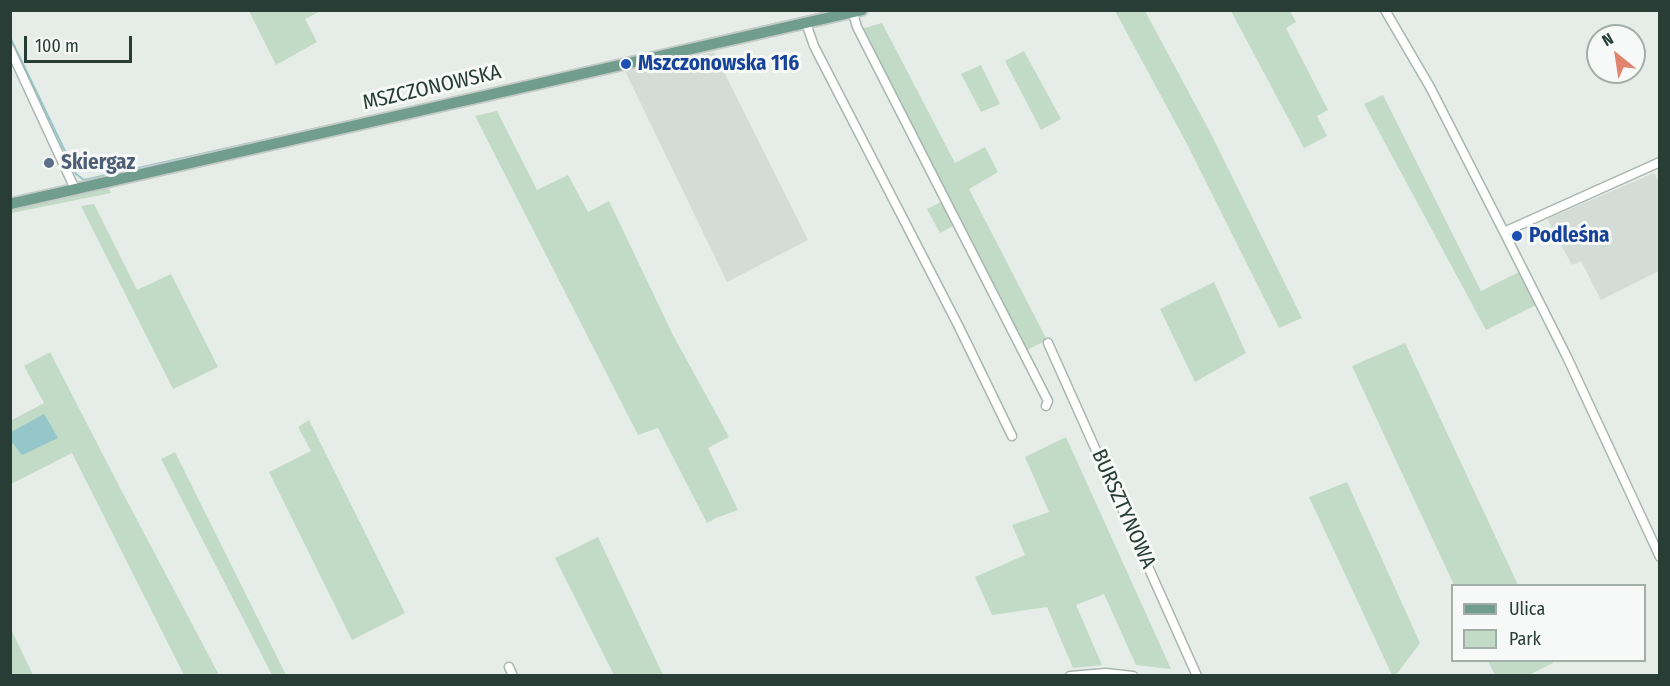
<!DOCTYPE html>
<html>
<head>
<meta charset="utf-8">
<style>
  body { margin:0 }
  #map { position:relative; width:1670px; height:686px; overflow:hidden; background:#e6ede9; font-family:"Fira Sans Condensed",sans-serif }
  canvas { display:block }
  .frame { position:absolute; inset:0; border:12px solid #273d35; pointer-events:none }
  .legend { position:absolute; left:1451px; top:584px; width:195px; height:78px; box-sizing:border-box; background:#f6f9f7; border:2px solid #a3aea9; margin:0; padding:8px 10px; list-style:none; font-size:18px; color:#273d35 }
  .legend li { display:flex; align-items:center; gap:12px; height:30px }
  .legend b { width:30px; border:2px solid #a3aea9 }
  .north { position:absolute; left:1586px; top:24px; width:60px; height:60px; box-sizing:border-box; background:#f6f9f7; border:2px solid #a3aea9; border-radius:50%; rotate:330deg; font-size:16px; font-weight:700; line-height:24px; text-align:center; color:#273d35 }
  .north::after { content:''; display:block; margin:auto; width:21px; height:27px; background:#e1836f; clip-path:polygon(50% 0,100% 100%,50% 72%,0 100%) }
  .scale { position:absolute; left:24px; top:36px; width:108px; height:27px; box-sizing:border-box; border:3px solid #273d35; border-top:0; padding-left:8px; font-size:18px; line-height:21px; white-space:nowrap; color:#273d35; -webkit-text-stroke:4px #f6f9f7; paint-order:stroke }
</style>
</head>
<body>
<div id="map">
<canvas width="1670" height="686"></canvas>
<div class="frame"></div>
<ul class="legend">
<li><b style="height:8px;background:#709d8e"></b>Ulica</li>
<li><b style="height:16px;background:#c1dbc6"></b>Park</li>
</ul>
<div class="north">N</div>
<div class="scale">100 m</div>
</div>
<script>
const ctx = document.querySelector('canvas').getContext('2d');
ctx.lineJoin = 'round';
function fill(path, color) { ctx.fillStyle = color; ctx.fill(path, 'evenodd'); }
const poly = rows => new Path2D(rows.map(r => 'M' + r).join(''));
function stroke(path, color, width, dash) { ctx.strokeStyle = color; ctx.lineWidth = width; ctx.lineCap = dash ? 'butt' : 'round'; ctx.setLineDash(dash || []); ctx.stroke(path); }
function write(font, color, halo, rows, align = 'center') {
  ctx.font = font + ' "Fira Sans Condensed",sans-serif'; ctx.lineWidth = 6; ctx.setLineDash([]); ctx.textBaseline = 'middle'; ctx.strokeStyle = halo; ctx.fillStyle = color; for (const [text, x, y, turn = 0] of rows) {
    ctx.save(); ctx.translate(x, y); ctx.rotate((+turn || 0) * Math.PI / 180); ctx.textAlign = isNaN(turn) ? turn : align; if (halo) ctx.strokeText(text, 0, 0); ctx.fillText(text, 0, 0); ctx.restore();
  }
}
fill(poly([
  [714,52,808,240,727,282,625,71],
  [1654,173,1660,184,1659,271,1601,300,1581,261,1572,265,1547,219]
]), '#d4dcd8');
fill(poly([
  [249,11,321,11,305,19,317,42,276,65],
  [1115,11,1145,11,1210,132,1302,318,1279,328,1187,144],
  [1231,11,1290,11,1296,22,1286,28,1328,110,1317,116,1327,136,1304,148],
  [882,23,955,163,985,147,998,172,969,189,1047,340,1027,350,861,29],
  [1024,51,1061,119,1041,130,1005,61],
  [981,65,1000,104,981,112,961,74],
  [1383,95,1481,291,1519,272,1536,305,1486,330,1364,104],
  [497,111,537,190,568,175,588,212,609,201,673,335,729,437,708,448,738,510,716,518,707,523,658,428,638,435,475,116],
  [108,186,111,193,12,213,11,208,52,200],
  [943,201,955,225,940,233,927,209],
  [94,204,137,290,171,274,218,367,173,389,81,206],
  [1214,282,1246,353,1195,382,1160,309],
  [1405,343,1518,585,1454,585,1352,366],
  [50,352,117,482,219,675,184,675,72,453,11,484,10,421,44,403,24,366],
  [309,420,405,613,352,640,269,472,311,451,298,427],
  [1066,437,1171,669,1136,665,1104,594,1076,605,1102,665,1073,668,1047,607,992,615,975,577,1025,555,1012,525,1049,512,1025,457],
  [175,452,286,675,272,675,161,459],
  [1347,482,1420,643,1396,675,1392,675,1309,497],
  [598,537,663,675,614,675,555,558],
  [10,629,11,629,33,675,11,675],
  [1552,660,1553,663,1527,676,1495,675,1488,661]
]), '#c1dbc6');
fill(poly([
  [44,414,58,438,22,455,11,441,11,432]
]), '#95c6ca');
stroke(poly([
  [10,37,76,174,84,180,471,94],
  [687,44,835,10]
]), '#95c6ca', 2);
const minor = poly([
  [1385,10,1430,87,1504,232,1567,357,1660,557],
  [853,13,857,27,1048,401,1046,406],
  [806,23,814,46,958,325,1012,436],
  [10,49,75,189],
  [1504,232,1660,162],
  [1048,343,1197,676],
  [509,667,513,676],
  [1070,676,1106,673,1133,676]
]);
const major = poly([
  [10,204,862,10]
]);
stroke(minor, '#a9b5af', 11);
stroke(major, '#c3c9c6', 14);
stroke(minor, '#fff', 8);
stroke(major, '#709d8e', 10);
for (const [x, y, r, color] of [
  [626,64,6,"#1a4fb4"],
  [49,163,6,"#5c6f8a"],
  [1517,236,6,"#1a4fb4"]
]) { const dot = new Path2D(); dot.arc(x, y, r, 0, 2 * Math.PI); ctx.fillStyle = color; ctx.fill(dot); stroke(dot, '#f6f9f7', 2); }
write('bold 21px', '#164399', '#f6f9f7', [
  ["Mszczonowska 116",638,64],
  ["Podleśna",1529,236]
], 'left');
write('21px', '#273d35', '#f6f9f7', [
  ["MSZCZONOWSKA",432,88,-13],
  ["BURSZTYNOWA",1123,509,66]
]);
write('bold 21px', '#4e5e75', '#f6f9f7', [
  ["Skiergaz",61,163]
], 'left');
</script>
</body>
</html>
